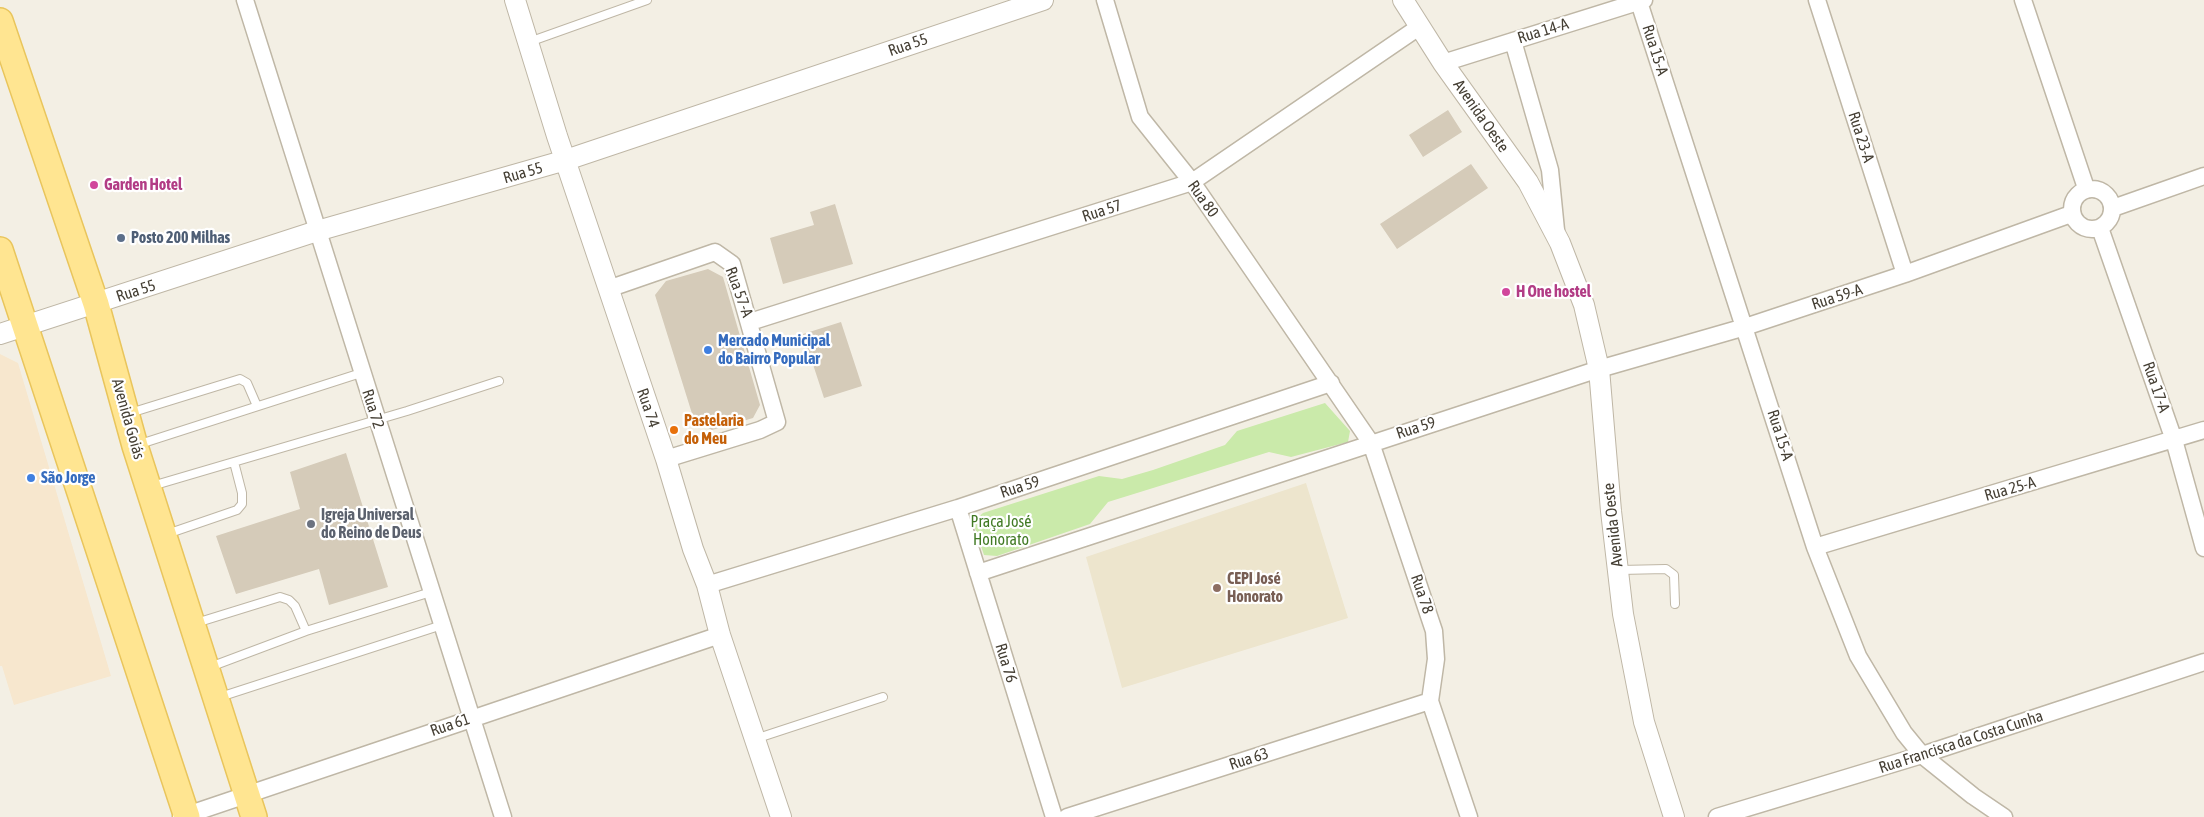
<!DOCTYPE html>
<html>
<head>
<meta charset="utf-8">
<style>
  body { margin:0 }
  canvas { display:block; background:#f3efe4 }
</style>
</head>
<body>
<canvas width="2204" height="817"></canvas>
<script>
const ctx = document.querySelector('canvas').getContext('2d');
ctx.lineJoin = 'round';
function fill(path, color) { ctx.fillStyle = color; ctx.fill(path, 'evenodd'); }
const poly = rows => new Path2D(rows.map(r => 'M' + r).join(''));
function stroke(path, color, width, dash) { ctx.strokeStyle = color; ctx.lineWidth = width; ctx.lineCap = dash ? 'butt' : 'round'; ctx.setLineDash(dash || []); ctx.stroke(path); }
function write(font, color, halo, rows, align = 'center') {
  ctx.font = font + ' "Asap Condensed",sans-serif'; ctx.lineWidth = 4.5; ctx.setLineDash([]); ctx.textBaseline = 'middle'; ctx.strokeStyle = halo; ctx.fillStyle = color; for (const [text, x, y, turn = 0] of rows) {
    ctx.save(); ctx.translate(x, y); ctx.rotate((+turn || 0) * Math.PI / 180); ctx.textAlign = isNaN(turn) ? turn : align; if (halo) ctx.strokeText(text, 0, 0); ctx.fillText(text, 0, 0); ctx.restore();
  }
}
fill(poly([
  [0,354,18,363,111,676,14,705,2,666,0,666]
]), '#f7e7ce');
fill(poly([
  [1306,483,1348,618,1122,688,1086,557]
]), '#ede5cd');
fill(poly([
  [1325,403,1350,431,1348,442,1291,457,1269,452,1108,502,1090,524,997,556,984,555,973,522,983,513,1099,476,1122,479,1153,470,1225,445,1237,431]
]), '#caeaaa');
fill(poly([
  [1448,110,1462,132,1423,157,1409,135],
  [1471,164,1488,188,1397,249,1380,224],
  [835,204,853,264,783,284,770,238,814,225,810,212],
  [708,269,723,277,760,405,753,418,712,430,694,420,655,295,666,281],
  [841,322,862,386,824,398,803,334],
  [346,453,388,587,329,605,319,569,236,594,216,536,300,509,290,472]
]), '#d5cbb9');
const service = poly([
  [529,42,647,0],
  [130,413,240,379,247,383,257,406],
  [137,445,361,373],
  [152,486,407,411,499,381],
  [167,534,237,510,242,504,242,493,234,462],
  [1620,570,1666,569,1674,575,1675,604],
  [196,623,280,597,289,600,295,606,306,631],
  [210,667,306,631,431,592],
  [220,697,442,625],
  [755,739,883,697]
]);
const minor = poly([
  [245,0,503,817],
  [1105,0,1140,117,1192,182,1371,443,1434,631,1436,659,1430,701,1469,817],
  [1817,0,1905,274],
  [2023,0,2086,188],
  [1639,2,1815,547,1858,656,1904,733,1922,755,1973,796,2004,817],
  [1513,41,1550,170,1556,230],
  [1443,63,1644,0],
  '2072 209a20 20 0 1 1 40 0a20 20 0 1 1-40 0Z',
  [2113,208,2204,176],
  [2100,228,2174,440,2204,548],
  [608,289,715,252,732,264,777,422,760,430,666,459],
  [750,322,1192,182,1419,27],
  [958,508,1054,817],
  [1815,547,2204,430],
  [978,573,1599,369,1745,327,1905,274,2071,214],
  [707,585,958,508,1331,383],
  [181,817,720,635],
  [1067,817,1430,701],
  [1717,817,1922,755,2204,662]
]);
const tertiary = poly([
  [515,0,557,136,666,459,693,549,707,585,720,635,781,817],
  [1403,0,1443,63,1528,182,1560,243,1584,305,1599,369,1611,511,1623,614,1644,722,1674,817],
  [0,334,317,231,566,160,1043,0]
]);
const primary = poly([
  [0,21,96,304,135,446,254,817],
  [0,250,187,817]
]);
stroke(service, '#bfb7a6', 10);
stroke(minor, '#bfb7a6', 19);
stroke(tertiary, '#bfb7a6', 22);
stroke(primary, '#e9c55c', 28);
stroke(service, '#fff', 8);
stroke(minor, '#fff', 16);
stroke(tertiary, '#fff', 20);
stroke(primary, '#ffe591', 25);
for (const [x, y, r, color] of [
  [94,185,5,"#d1479c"],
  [121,238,5,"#5c6f8a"],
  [1506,292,5,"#d1479c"],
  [708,350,5,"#3f7fe0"],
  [674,430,5,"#e8710a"],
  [31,478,5,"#3f7fe0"],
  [311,524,5,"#6b7280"],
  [1217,588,5,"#8d6e63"]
]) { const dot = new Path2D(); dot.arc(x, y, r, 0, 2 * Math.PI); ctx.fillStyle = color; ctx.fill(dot); stroke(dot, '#fff', 2); }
write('16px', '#453f34', '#fff', [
  ["Rua 14-A",1543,31,-17],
  ["Rua 55",908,45,-19],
  ["Rua 15-A",1655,50,72],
  ["Avenida Oeste",1481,116,55],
  ["Rua 23-A",1861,137,72],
  ["Rua 55",523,173,-16],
  ["Rua 80",1203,199,55],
  ["Rua 57",1102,211,-18],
  ["Rua 55",136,291,-18],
  ["Rua 57-A",739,292,70],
  ["Rua 59-A",1837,297,-18],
  ["Rua 17-A",2156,387,71],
  ["Rua 74",648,408,71],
  ["Rua 72",373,409,72],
  ["Avenida Goiás",128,419,74],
  ["Rua 59",1416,428,-18],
  ["Rua 15-A",1780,435,72],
  ["Rua 59",1020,487,-18],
  ["Rua 25-A",2010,489,-16],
  ["Avenida Oeste",1613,525,-96],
  ["Rua 78",1422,594,71],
  ["Rua 76",1006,663,73],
  ["Rua 61",450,725,-19],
  ["Rua Francisca da Costa Cunha",1961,742,-18],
  ["Rua 63",1249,759,-18]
]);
write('bold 16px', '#b23c85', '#fff', [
  ["Garden Hotel",104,185],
  ["H One hostel",1516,292]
], 'left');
write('bold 16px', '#4e5e75', '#fff', [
  ["Posto 200 Milhas",131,238]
], 'left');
write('bold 16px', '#366cbe', '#fff', [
  ["Mercado Municipal",718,341],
  ["do Bairro Popular",718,359],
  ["São Jorge",41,478]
], 'left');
write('bold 16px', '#c56008', '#fff', [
  ["Pastelaria",684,421],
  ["do Meu",684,439]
], 'left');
write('bold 16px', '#5b616d', '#fff', [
  ["Igreja Universal",321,515],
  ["do Reino de Deus",321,533]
], 'left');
write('16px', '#417a24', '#fff', [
  ["Praça José",1001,522],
  ["Honorato",1001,540]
]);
write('bold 16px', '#785e54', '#fff', [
  ["CEPI José",1227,579],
  ["Honorato",1227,597]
], 'left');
</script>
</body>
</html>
